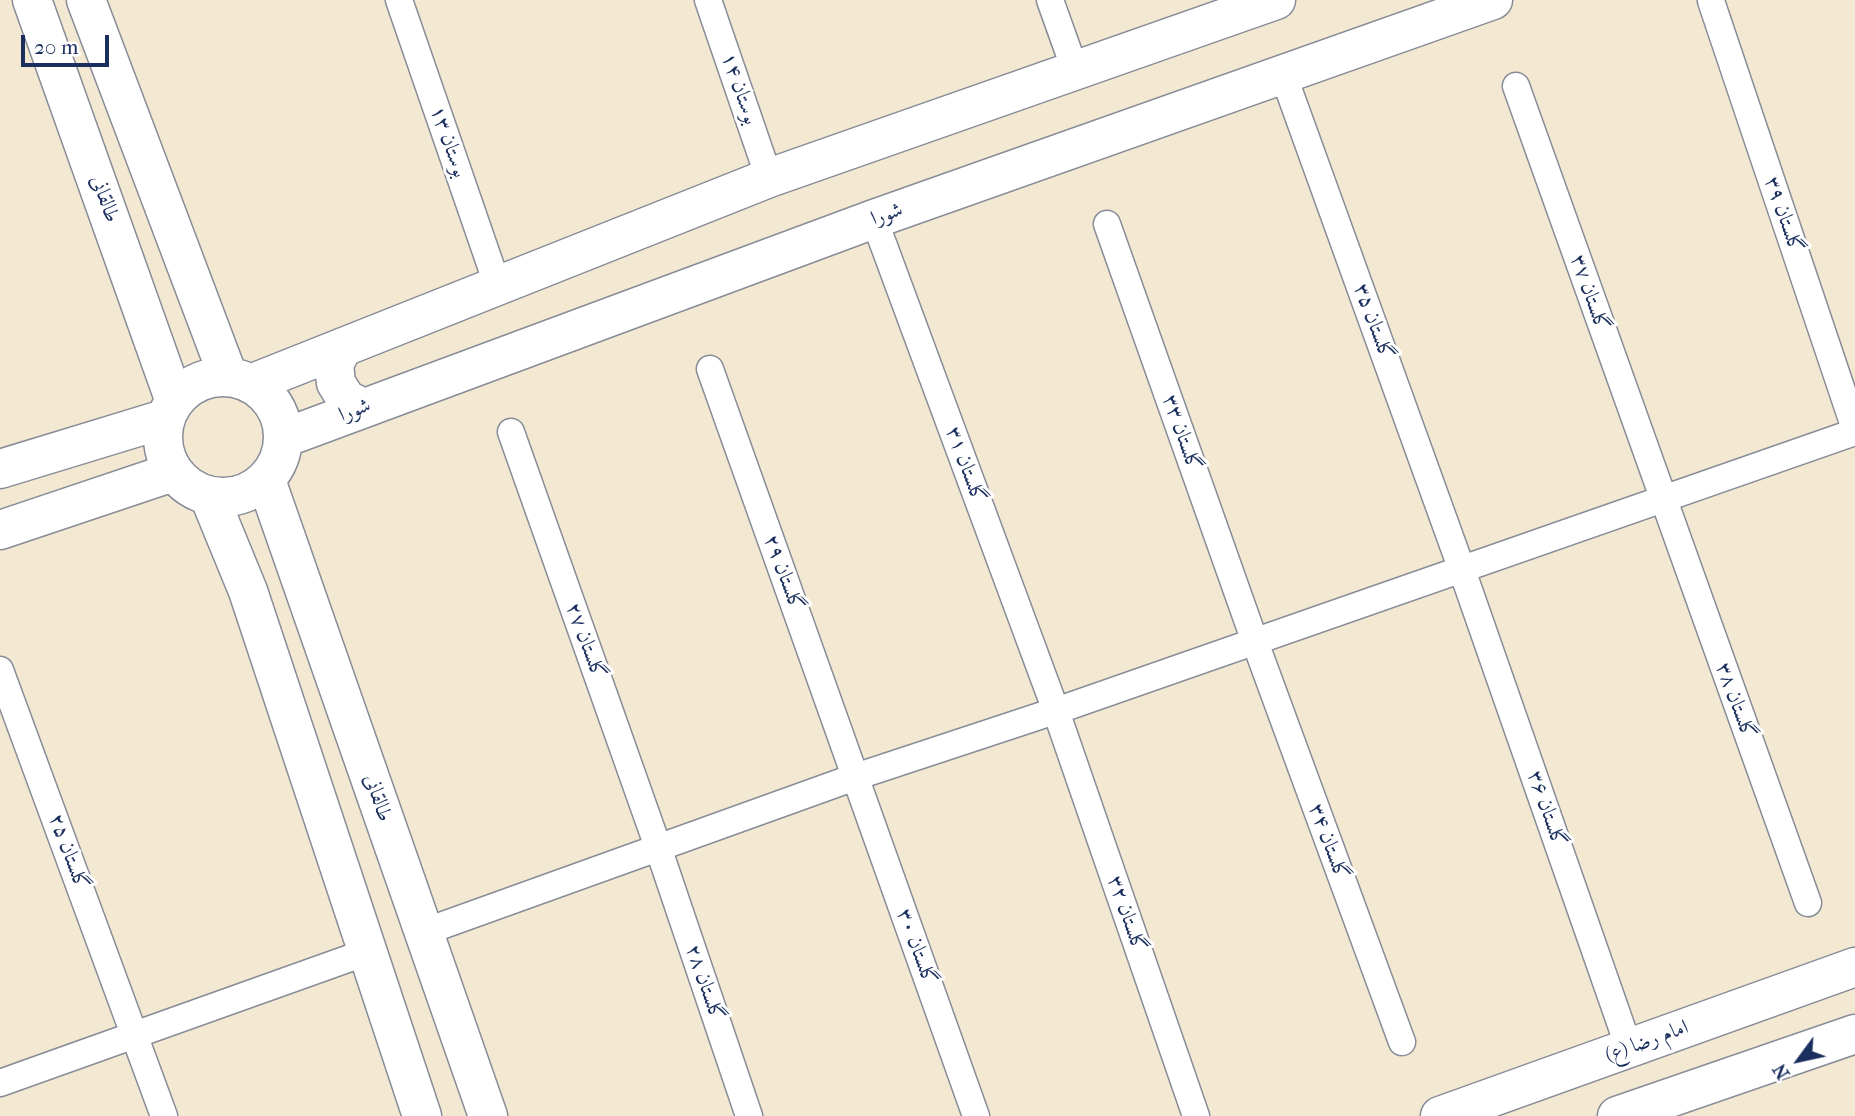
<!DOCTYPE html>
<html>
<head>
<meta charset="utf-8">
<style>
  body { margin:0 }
  #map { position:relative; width:1855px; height:1116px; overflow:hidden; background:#f3e8d1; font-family:"IM FELL French Canon",serif }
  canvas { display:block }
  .north { position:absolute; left:1764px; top:1025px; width:70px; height:70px; -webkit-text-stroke:5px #fff; paint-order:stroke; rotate:237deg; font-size:19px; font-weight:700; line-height:28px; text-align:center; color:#1b2f5e }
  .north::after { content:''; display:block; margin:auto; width:24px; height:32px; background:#1b2f5e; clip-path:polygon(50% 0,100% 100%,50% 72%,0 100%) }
  .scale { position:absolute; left:21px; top:35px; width:88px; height:32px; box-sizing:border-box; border:4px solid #1b2f5e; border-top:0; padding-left:9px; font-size:21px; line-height:24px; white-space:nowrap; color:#1b2f5e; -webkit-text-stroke:5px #fff; paint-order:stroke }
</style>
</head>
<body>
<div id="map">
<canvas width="1855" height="1116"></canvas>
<div class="north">N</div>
<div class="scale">20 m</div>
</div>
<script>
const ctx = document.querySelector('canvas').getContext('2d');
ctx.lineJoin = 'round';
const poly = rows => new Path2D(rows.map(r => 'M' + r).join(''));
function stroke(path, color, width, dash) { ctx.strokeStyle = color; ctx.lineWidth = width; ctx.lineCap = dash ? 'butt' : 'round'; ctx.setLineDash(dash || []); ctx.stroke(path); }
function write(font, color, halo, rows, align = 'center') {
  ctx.font = font + ' "IM FELL French Canon",Amiri,serif'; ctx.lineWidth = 6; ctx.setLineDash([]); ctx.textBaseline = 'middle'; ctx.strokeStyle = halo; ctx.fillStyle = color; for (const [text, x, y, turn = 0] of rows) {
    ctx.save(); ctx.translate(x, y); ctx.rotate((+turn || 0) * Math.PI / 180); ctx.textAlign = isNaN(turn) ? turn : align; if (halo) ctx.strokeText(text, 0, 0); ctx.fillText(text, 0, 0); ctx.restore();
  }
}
const street = poly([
  [399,0,497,284],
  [708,0,769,178],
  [1050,0,1075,70],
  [1711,1,1855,429],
  [1283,74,1462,570,1629,1048],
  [1516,86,1808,903],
  [874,219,1056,711,1196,1116],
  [1107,224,1255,642,1402,1042],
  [710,369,976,1116],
  [511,432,659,850,749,1116],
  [0,670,164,1116],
  [424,932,855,777,1070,706,1855,432],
  [0,1083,367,952]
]);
const secondary = poly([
  [32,0,174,399],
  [86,0,228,376],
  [343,347,334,364,336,383,346,399,363,408],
  '163 437a60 60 0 1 1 120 0a60 60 0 1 1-120 0Z',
  [253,383,769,178,1276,0],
  [284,438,874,219,1493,0],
  [0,469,164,419],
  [266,480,488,1116],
  [209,496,248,591,422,1116],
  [0,530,173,472],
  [1440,1116,1855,967],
  [1617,1116,1855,1034]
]);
stroke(street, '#878c98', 29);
stroke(secondary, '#878c98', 41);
stroke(street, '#fff', 26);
stroke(secondary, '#fff', 38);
write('21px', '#1b2f5e', '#fff', [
  ["بوستان ۱۴",739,89,71],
  ["بوستان ۱۳",448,142,71],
  ["طالقانی",104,199,70],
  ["شورا",887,215,-20],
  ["گلستان ۳۹",1783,215,71],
  ["گلستان ۳۷",1589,293,71],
  ["گلستان ۳۵",1373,322,70],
  ["شورا",355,411,-21],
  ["گلستان ۳۳",1181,433,71],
  ["گلستان ۳۱",965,465,70],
  ["گلستان ۲۹",783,573,70],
  ["گلستان ۲۷",585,641,70],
  ["گلستان ۳۸",1735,701,70],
  ["طالقانی",377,798,71],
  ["گلستان ۳۶",1546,809,71],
  ["گلستان ۳۴",1328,842,70],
  ["گلستان ۲۵",68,852,70],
  ["گلستان ۳۲",1126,914,71],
  ["گلستان ۳۰",916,947,70],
  ["گلستان ۲۸",704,983,71],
  ["امام رضا (ع)",1647,1042,-20]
]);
</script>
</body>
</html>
